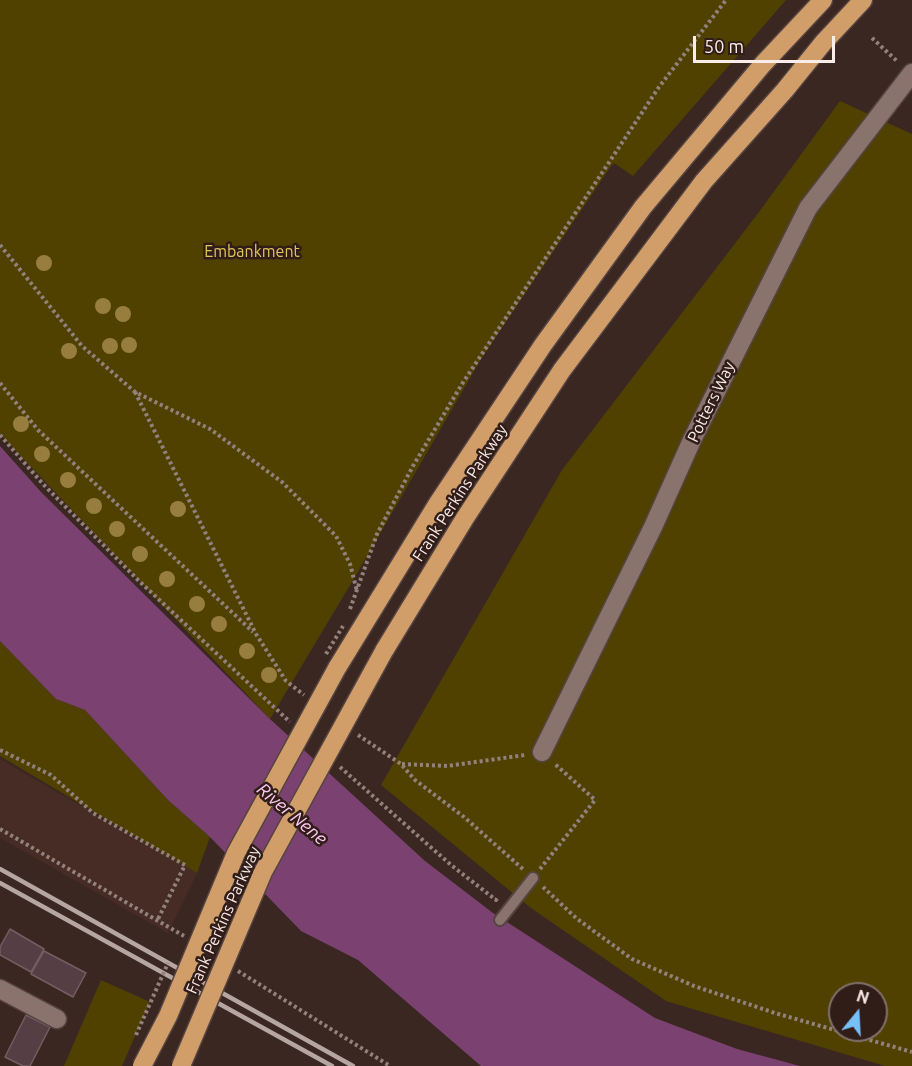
<!DOCTYPE html>
<html>
<head>
<meta charset="utf-8">
<style>
  body { margin:0 }
  #map { position:relative; width:912px; height:1066px; overflow:hidden; background:#3b2722; font-family:Ubuntu,sans-serif }
  canvas { display:block }
  .north { position:absolute; left:828px; top:982px; width:60px; height:60px; box-sizing:border-box; background:#301d18; border:2px solid #81706c; border-radius:50%; rotate:18deg; font-size:16px; font-weight:700; line-height:24px; text-align:center; color:#faece9 }
  .north::after { content:''; display:block; margin:auto; width:21px; height:27px; background:#78bff7; clip-path:polygon(50% 0,100% 100%,50% 72%,0 100%) }
  .scale { position:absolute; left:693px; top:36px; width:142px; height:27px; box-sizing:border-box; border:3px solid #faece9; border-top:0; padding-left:8px; font-size:18px; line-height:21px; white-space:nowrap; color:#faece9; -webkit-text-stroke:4px #301d18; paint-order:stroke }
</style>
</head>
<body>
<div id="map">
<canvas width="912" height="1066"></canvas>
<div class="north">N</div>
<div class="scale">50 m</div>
</div>
<script>
const ctx = document.querySelector('canvas').getContext('2d');
ctx.lineJoin = 'round';
function fill(path, color) { ctx.fillStyle = color; ctx.fill(path, 'evenodd'); }
const poly = rows => new Path2D(rows.map(r => 'M' + r).join(''));
function stroke(path, color, width, dash) { ctx.strokeStyle = color; ctx.lineWidth = width; ctx.lineCap = dash ? 'butt' : 'round'; ctx.setLineDash(dash || []); ctx.stroke(path); }
function write(font, color, halo, rows, align = 'center') {
  ctx.font = font + ' Ubuntu,sans-serif'; ctx.lineWidth = 5; ctx.setLineDash([]); ctx.textBaseline = 'middle'; ctx.strokeStyle = halo; ctx.fillStyle = color; for (const [text, x, y, turn = 0] of rows) {
    ctx.save(); ctx.translate(x, y); ctx.rotate((+turn || 0) * Math.PI / 180); ctx.textAlign = isNaN(turn) ? turn : align; if (halo) ctx.strokeText(text, 0, 0); ctx.fillText(text, 0, 0); ctx.restore();
  }
}
fill(poly([
  [0,759,197,873,168,933,0,838]
]), '#472c25');
fill(poly([
  [0,0,786,0,633,176,614,163,611,166,481,359,359,570,270,719,0,434],
  [840,101,912,134,912,1066,885,1066,666,1001,531,908,381,785,562,470,759,212],
  [840,994,876,994,876,1030,840,1030],
  [0,641,56,699,85,710,168,800,210,837,197,873,0,756],
  [101,980,150,1002,122,1066,64,1066]
]), '#504100');
fill(poly([
  [0,446,41,492,270,719,425,861,493,913,655,1018,737,1049,800,1066,481,1066,358,960,301,931,210,837,168,800,85,710,56,699,0,641]
]), '#7b4171');
const building = poly([
  [10,929,44,949,31,972,0,955,0,947,10,929],
  [44,951,86,973,73,997,31,974,44,951],
  [26,1015,50,1027,30,1066,23,1066,5,1057,26,1015]
]);
fill(building, '#553f44');
stroke(building, '#755d62', 1.5);
const lane = poly([
  [500,920,533,878]
]);
const street = poly([
  [542,752,653,527,692,440,808,208,912,73],
  [0,989,57,1019]
]);
const highway = poly([
  [384,651,465,518,562,370,704,181,785,90,823,43,863,0],
  [337,668,438,503,543,345,643,207,763,64,823,0]
]);
stroke(lane, '#554440', 14);
stroke(street, '#554440', 21);
stroke(highway, '#554440', 21);
stroke(poly([
  [872,38,898,62],
  [0,245,82,346,135,392,210,429,282,482,336,536,350,564,357,591],
  [0,383,38,430,253,632],
  [135,392,256,634,286,681,304,695],
  [0,435,43,484,138,580,290,722],
  [350,609,377,534,413,466,462,384,659,87,726,0],
  [358,735,401,764,415,780,464,817,524,870],
  [0,750,51,775,93,813,185,865,158,919],
  [402,764,447,766,525,755],
  [340,767,451,865,496,900,498,897],
  [0,829,184,936],
  [540,869,595,800,555,764],
  [543,887,576,918,632,959,694,986,775,1013,912,1052],
  [238,971,390,1066]
]), '#93817d', 4, [3, 3]);
stroke(lane, '#8b736d', 10);
stroke(street, '#8b736d', 18);
stroke(highway, '#d19d69', 18);
stroke(poly([
  [0,869,353,1066],
  [0,883,332,1066]
]), '#b6a6a2', 4.5);
const highwayBridge = poly([
  [142,1066,168,1016,236,853,337,668],
  [181,1066,263,872,384,651]
]);
stroke(highwayBridge, '#554440', 21, []);
stroke(poly([
  [326,654,343,626],
  [136,1035,168,963]
]), '#93817d', 4, [3, 3]);
stroke(highwayBridge, '#d19d69', 18);
ctx.fillStyle = '#977e3f';
for (const [x, y] of [
  [44,263],
  [103,306],
  [123,314],
  [129,345],
  [110,346],
  [69,351],
  [21,424],
  [42,454],
  [68,480],
  [94,506],
  [178,509],
  [117,529],
  [140,554],
  [167,579],
  [197,604],
  [219,624],
  [247,651],
  [269,675]
]) { ctx.beginPath(); ctx.arc(x, y, 8, 0, 2 * Math.PI); ctx.fill(); }
write('16px', '#e3c657', '#301d18', [
  ["Embankment",252,252]
]);
write('16px', '#faece9', '#301d18', [
  ["Potters Way",711,402,-64],
  ["Frank Perkins Parkway",460,493,-57],
  ["Frank Perkins Parkway",223,920,-66]
]);
write('italic 18px', '#fec9f3', '#301d18', [
  ["River Nene",292,814,40]
]);
</script>
</body>
</html>
